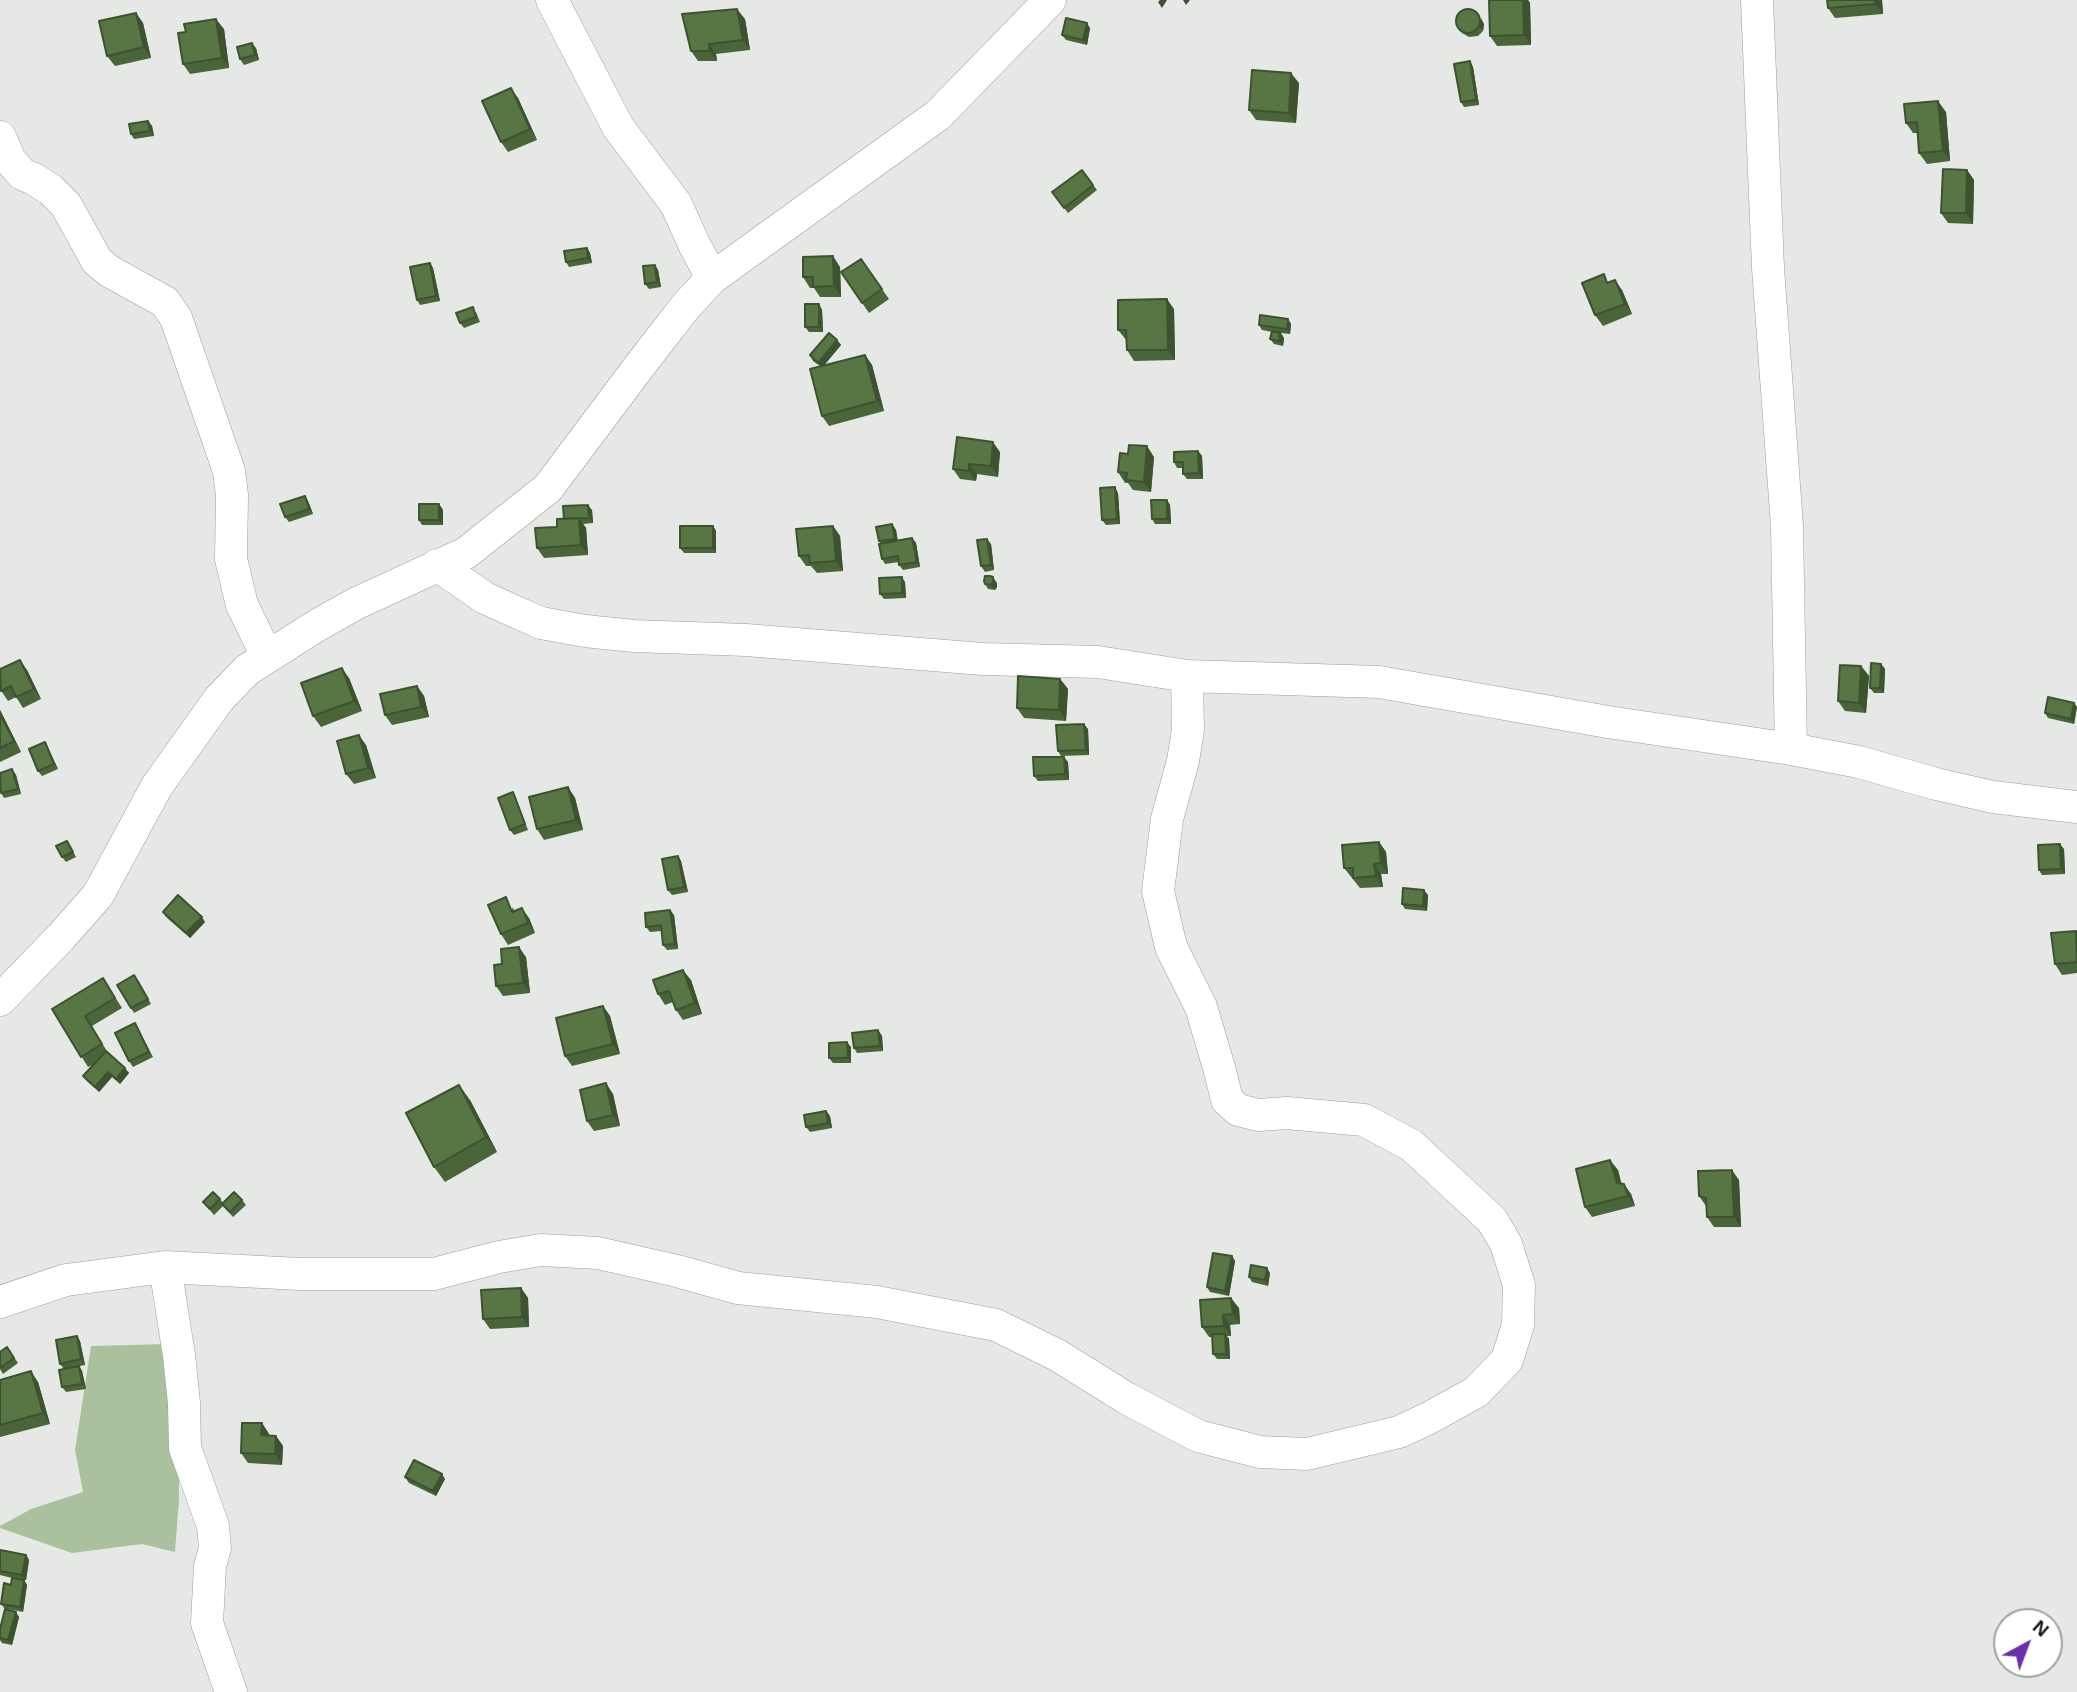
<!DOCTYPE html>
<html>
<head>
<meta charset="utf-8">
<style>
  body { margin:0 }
  #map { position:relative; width:2077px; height:1692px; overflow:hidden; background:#e5e8e4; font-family:Helvetica,sans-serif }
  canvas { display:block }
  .north { position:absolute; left:1993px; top:1608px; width:70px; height:70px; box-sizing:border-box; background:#fff; border:2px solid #a2a2a1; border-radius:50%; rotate:41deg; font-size:19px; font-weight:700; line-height:28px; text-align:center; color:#161715 }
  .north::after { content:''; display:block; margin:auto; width:24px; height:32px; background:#6a30a7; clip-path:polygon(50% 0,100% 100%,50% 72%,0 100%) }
</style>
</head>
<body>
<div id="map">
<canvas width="2077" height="1692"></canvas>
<div class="north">N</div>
</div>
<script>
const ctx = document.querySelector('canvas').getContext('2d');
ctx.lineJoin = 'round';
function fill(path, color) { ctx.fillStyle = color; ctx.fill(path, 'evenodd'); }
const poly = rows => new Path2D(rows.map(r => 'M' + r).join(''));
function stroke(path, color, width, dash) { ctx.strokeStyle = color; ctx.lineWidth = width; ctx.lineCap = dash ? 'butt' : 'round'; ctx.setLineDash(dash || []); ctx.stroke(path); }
fill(poly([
  [168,1344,179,1362,179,1499,175,1552,142,1544,72,1553,0,1528,0,1526,31,1509,83,1492,75,1450,91,1346]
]), '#abc19e');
const minor = poly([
  [552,0,618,127,676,204,694,244,712,278],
  [1757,0,1768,268,1787,526,1791,749],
  [0,137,10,160,22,174,34,179,51,190,66,205,97,261,109,271,165,302,176,318,229,471,232,495,231,559,242,605,267,656],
  [437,565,485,598,516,612,541,623,585,631,634,636,746,640,983,659,1098,662,1187,676,1379,682,1608,722,1791,749,1859,762,1936,784,1993,797,2077,807],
  [0,1000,61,937,98,895,157,786,219,699,247,670,316,626,357,603,466,553,548,488,641,364,686,306,712,278,938,115,1050,0],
  [165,1267,179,1355,184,1403,185,1448,213,1526,215,1548,210,1566,207,1623,231,1692],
  [0,1302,66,1280,165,1267,300,1274,434,1274,499,1257,541,1250,598,1253,677,1271,738,1288,877,1302,996,1325,1057,1355,1126,1398,1198,1436,1260,1452,1307,1454,1399,1432,1429,1418,1476,1392,1507,1360,1518,1325,1519,1285,1506,1244,1492,1220,1411,1145,1364,1120,1287,1113,1258,1115,1238,1110,1227,1100,1220,1071,1201,1007,1171,947,1158,891,1167,819,1183,761,1188,730,1187,676]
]);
stroke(minor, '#9d9f9b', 33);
stroke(minor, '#fff', 32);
fill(poly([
  [1489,0,1528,0,1530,3,1531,45,1497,46,1490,36],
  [1882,0,1883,14,1835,18,1828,8],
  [136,13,143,23,151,58,115,66,107,56],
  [745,19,750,50,716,54,717,61,698,61,691,51],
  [1484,24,1483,31,1478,36,1469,37,1462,33,1459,28],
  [1090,28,1087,45,1066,40,1062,35],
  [224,29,229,68,190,74,183,64],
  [256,48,259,60,244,65,240,59],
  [1470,61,1473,67,1479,105,1464,107,1461,102],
  [1299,83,1296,123,1256,120,1249,110],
  [518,98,537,140,508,152,501,142],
  [1946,112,1950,161,1927,164,1919,153,1918,133,1913,133,1906,123],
  [148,121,152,126,154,136,134,139,131,134],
  [1082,170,1097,190,1068,213,1052,192],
  [1967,170,1974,180,1973,224,1948,223,1941,213],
  [587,248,590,253,592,263,569,267,566,262],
  [861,259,889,299,869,313,841,272],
  [430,263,433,268,440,301,420,305,417,300],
  [655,265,658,270,661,287,649,289,645,284],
  [840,267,841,297,820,297,814,288,810,288,803,277],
  [1609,282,1622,290,1632,314,1603,326,1595,315],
  [819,304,822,310,823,332,809,332,805,327],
  [1174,309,1175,360,1134,361,1127,350,1127,341,1118,330],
  [476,312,480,322,464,328,460,323],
  [1288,319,1291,324,1290,334,1281,333,1284,338,1283,346,1274,344,1270,339,1272,332,1262,330,1259,325],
  [837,340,841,345,824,365,865,355,872,365,884,411,829,426,822,416,820,366,813,361,810,355],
  [1198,451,1202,456,1203,479,1187,479,1183,474,1183,468,1177,468,1174,462],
  [1000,452,998,477,977,474,976,481,960,479,953,469],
  [1154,457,1151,492,1133,490,1128,483,1125,483,1118,472],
  [1118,493,1120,524,1106,525,1102,520],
  [305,496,308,501,313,514,289,522,285,517],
  [1167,500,1170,505,1171,524,1155,524,1152,519],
  [439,504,443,510,443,525,422,525,419,520],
  [592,510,593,523,583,524,586,528,588,555,544,558,537,548,557,527],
  [892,524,896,530,898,541,912,538,916,543,920,567,903,570,899,565,899,562,885,564,882,559,881,544,879,541],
  [713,526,716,531,716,553,684,553,680,548],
  [833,526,840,536,843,571,817,573,811,566,806,566,799,556],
  [991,544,994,570,985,572,981,566],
  [905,582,906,598,884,599,880,594],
  [997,583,997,587,995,590,988,589,985,584],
  [1881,664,1885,669,1884,693,1874,693,1870,688],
  [1861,666,1869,676,1866,713,1845,711,1838,701],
  [27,670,41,699,23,708,16,697,8,701,0,689],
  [349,678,362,711,321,727,313,716],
  [1060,679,1068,689,1066,721,1024,718,1017,708],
  [417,686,424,696,429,717,392,725,385,715],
  [2074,703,2077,707,2074,724,2048,718,2045,713],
  [0,710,21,752,0,762],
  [1088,729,1089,755,1061,756,1058,751],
  [366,745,376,778,354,784,346,774],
  [48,748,58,769,42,776,38,771],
  [1068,762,1069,780,1038,781,1034,776],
  [12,769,16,775,21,794,4,798,1,793],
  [568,787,575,798,583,830,544,840,537,829],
  [513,792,516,798,528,830,514,835,510,830],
  [1379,842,1386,852,1388,874,1381,874,1383,887,1360,888,1344,868],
  [70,846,76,857,66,862,62,857],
  [2064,849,2065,874,2042,875,2039,870],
  [678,856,681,861,688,892,672,895,668,890],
  [1428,895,1427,911,1405,909,1402,904],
  [513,907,514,911,529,918,535,933,508,945,501,934],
  [163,912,205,922,190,938,166,917],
  [674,915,678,949,667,950,663,945,661,931,650,932,646,927],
  [2076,931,2077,932,2077,973,2062,975,2055,964],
  [526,957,530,993,503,996,496,986,502,964],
  [103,978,122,1008,92,1026,108,1053,129,1073,120,1084,112,1077,99,1092,87,1081,83,1076,94,1064,88,1067,52,1009],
  [138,980,151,1004,134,1013,131,1008],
  [691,980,702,1014,683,1020,676,1010,673,1002,665,1005,658,994],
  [603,1006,610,1016,620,1054,572,1066,565,1056],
  [135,1023,153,1057,133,1067,129,1061],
  [878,1030,882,1036,883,1051,857,1053,854,1048],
  [851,1047,851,1063,833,1063,829,1058],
  [613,1094,620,1126,594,1131,587,1121],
  [470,1100,497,1152,445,1182,434,1167],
  [826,1111,830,1116,832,1128,810,1132,806,1127],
  [1618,1170,1621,1184,1631,1194,1635,1206,1592,1217,1585,1207],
  [1739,1180,1741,1227,1714,1227,1707,1217,1706,1206,1699,1196],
  [220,1199,223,1203,242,1200,246,1205,233,1217,223,1206,214,1215,203,1202],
  [1232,1256,1235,1261,1229,1296,1210,1292,1207,1287],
  [1270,1273,1268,1286,1252,1282,1249,1277],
  [521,1288,528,1298,529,1327,490,1329,483,1319],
  [1200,1300,1239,1308,1240,1324,1230,1325,1231,1336,1227,1336,1229,1339,1230,1359,1217,1359,1213,1354,1212,1337,1209,1337,1202,1327],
  [77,1336,80,1341,85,1365,64,1369,60,1364],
  [7,1347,18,1363,3,1374,0,1369,0,1352],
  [79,1366,82,1371,86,1389,66,1392,62,1387],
  [0,1380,38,1382,50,1424,0,1437],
  [262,1423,269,1434,269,1435,276,1436,283,1446,282,1465,248,1463,241,1453],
  [405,1477,445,1479,436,1496,409,1483],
  [0,1550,26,1555,29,1560,26,1580,24,1580,27,1585,23,1612,8,1609,19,1617,12,1645,2,1643,0,1640,0,1629,5,1609,1,1604,11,1585,12,1578,0,1575]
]), '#4b653a');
fill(poly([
  [1160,0,1167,0,1162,8,1158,2],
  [1183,0,1190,0,1186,5],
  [1523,0,1528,0,1530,3,1531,45,1524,35],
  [1875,0,1882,0,1883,14,1875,4],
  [737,9,745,19,750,50,743,40],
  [136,13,143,23,151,58,144,47],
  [1481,18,1484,24,1483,31,1479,26],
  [216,19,224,29,229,68,222,58],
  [1087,23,1090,28,1087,45,1083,40],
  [252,43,256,48,259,60,255,55],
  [709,44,716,54,717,61,710,51],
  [1470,61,1473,67,1479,105,1476,100],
  [1291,73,1299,83,1296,123,1289,113],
  [511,88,518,98,537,140,530,129],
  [1938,101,1946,112,1950,161,1943,151],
  [148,121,152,126,154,136,150,131],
  [1967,170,1974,180,1973,224,1966,213],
  [587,248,590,253,592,263,588,258],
  [833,256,840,267,841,297,834,286],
  [430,263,433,268,440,301,436,296],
  [655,265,658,270,661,287,657,282],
  [1615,280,1622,290,1632,314,1625,304],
  [1167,299,1174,309,1175,360,1168,350],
  [819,304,822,310,823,332,819,327],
  [1288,319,1291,324,1290,334,1287,329],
  [1280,333,1284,338,1283,346,1279,341],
  [837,340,841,345,822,368,818,363],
  [865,355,872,365,884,411,877,401],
  [993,442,1000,452,998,477,991,466],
  [1147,446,1154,457,1151,492,1144,482],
  [1198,451,1202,456,1203,479,1199,473],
  [969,464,977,474,976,481,969,471],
  [1115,487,1118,493,1120,524,1117,519],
  [305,496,308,501,313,514,309,509],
  [1167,500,1170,505,1171,524,1167,519],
  [439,504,443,510,443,525,439,520],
  [588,505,592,510,593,523,589,518],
  [579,518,586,528,588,555,581,545],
  [892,524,896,530,898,544,895,539],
  [713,526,716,531,716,553,713,548],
  [833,526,840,536,843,571,836,561],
  [912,538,916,543,920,567,917,562],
  [987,539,991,544,994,570,991,565],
  [902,577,905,582,906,598,902,593],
  [993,577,997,583,997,587,995,590,991,585],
  [20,660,27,670,41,699,34,689],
  [1881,664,1885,669,1884,693,1880,688],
  [1861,666,1869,676,1866,713,1859,703],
  [342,668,349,678,362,711,354,701],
  [1060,679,1068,689,1066,721,1059,710],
  [417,686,424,696,429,717,421,707],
  [2074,703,2077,707,2074,724,2071,719],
  [0,710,21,752,14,741,0,714],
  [1084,724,1088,729,1089,755,1086,750],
  [359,735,366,745,376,778,368,768],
  [45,742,48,748,58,769,54,764],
  [1064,757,1068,762,1069,780,1065,774],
  [12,769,16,775,21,794,18,789],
  [568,787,575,798,583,830,576,820],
  [1379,842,1386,852,1388,874,1381,863],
  [2060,844,2064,849,2065,874,2061,869],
  [678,856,681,861,688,892,684,887],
  [1374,864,1381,874,1383,887,1376,876],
  [1424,890,1428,895,1427,911,1423,906],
  [522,908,529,918,535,933,528,923],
  [670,910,674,915,678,949,675,944],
  [202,917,205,922,190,938,186,933],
  [519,947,526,957,530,993,523,983],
  [683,970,691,980,702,1014,695,1003],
  [603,1006,610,1016,620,1054,613,1044],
  [878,1030,882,1036,883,1051,880,1046],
  [847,1042,851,1047,851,1063,848,1058],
  [125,1068,129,1073,120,1084,116,1079],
  [108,1072,112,1077,99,1092,95,1087],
  [606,1083,613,1094,620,1126,613,1115],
  [459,1085,470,1100,497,1152,486,1137],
  [826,1111,830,1116,832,1128,828,1123],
  [1610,1160,1618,1170,1624,1193,1617,1183],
  [1732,1170,1739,1180,1741,1227,1734,1217],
  [1624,1184,1631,1194,1635,1206,1628,1196],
  [1232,1256,1235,1261,1229,1296,1225,1291],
  [1267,1268,1270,1273,1268,1286,1265,1280],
  [521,1288,528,1298,529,1327,522,1317],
  [1231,1298,1239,1308,1240,1324,1233,1314],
  [1223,1315,1230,1325,1231,1336,1224,1326],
  [1225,1334,1229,1339,1230,1359,1226,1354],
  [77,1336,80,1341,85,1365,81,1359],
  [79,1366,82,1371,86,1389,82,1384],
  [31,1371,38,1382,50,1424,43,1413],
  [262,1423,269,1434,268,1445,261,1435],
  [276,1436,283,1446,282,1465,275,1454],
  [442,1474,445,1479,436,1496,433,1491],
  [26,1555,29,1560,26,1580,22,1575],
  [24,1580,27,1585,23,1612,20,1607],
  [16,1612,19,1617,12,1645,8,1640]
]), '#3d5330');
const building = poly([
  [1489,0,1523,0,1524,35,1490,36,1489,0],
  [1827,0,1875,0,1875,4,1828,8,1827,0],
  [737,9,743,40,709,44,710,51,691,51,682,14,737,9],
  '1456 21a12 12 0 1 1 24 0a12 12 0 1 1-24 0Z',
  [136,13,144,47,107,56,99,21,136,13],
  [1066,18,1087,23,1083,40,1062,35,1066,18],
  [216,19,222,58,183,64,178,33,186,32,184,24,216,19],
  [252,43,255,55,240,59,237,47,252,43],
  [1470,61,1476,100,1461,102,1454,64,1470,61],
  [1252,70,1291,73,1289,113,1249,110,1252,70],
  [511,88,530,129,501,142,482,101,511,88],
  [1938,101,1943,151,1919,153,1917,122,1906,123,1904,104,1938,101],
  [148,121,150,131,131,134,129,124,148,121],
  [1943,169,1967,170,1966,213,1941,213,1943,169],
  [1082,170,1093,185,1064,208,1052,192,1082,170],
  [587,248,588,258,566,262,564,251,587,248],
  [833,256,834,286,813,287,813,277,803,277,803,257,833,256],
  [861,259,882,289,862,303,841,272,861,259],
  [430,263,436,296,417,300,410,267,430,263],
  [655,265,657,282,645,284,643,266,655,265],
  [1604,274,1607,283,1615,280,1625,304,1595,315,1582,283,1604,274],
  [1167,299,1168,350,1127,350,1126,330,1118,330,1118,300,1167,299],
  [805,304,819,304,819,327,805,327,805,304],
  [473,307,476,317,460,323,456,313,473,307],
  [1260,315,1288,319,1287,329,1259,325,1260,315],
  [1272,331,1280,333,1279,341,1270,339,1272,331],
  [829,333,837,340,818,363,810,355,829,333],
  [865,355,877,401,822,416,810,369,865,355],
  [957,437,993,442,991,466,969,464,969,471,953,469,957,437],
  [1129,445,1147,446,1144,482,1126,480,1127,473,1118,472,1120,453,1128,454,1129,445],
  [1198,451,1199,473,1183,474,1183,462,1174,462,1174,452,1198,451],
  [1115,487,1117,519,1102,520,1100,488,1115,487],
  [305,496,309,509,285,517,280,504,305,496],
  [1151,500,1167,500,1167,519,1152,519,1151,500],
  [419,504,439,504,439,520,419,520,419,504],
  [588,505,589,518,564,519,563,506,588,505],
  [579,518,581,545,537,548,535,528,557,527,557,519,579,518],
  [892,524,895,539,879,541,876,527,892,524],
  [680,526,713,526,713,548,680,548,680,526],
  [833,526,836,561,810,563,809,555,799,556,796,529,833,526],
  [912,538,917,562,899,565,898,556,882,559,879,544,912,538],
  [987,539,991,565,981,566,977,540,987,539],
  [985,576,990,576,993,577,993,582,991,585,985,584,984,581,985,576],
  [902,577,902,593,880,594,879,578,902,577],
  [20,660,34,689,16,697,11,686,1,691,0,669,20,660],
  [1871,663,1881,664,1880,688,1870,688,1871,663],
  [1840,665,1861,666,1859,703,1838,701,1840,665],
  [342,668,354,701,313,716,301,683,342,668],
  [1018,676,1060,679,1059,710,1017,708,1018,676],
  [417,686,421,707,385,715,380,694,417,686],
  [2048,697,2074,703,2071,719,2045,713,2048,697],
  [0,714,14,741,0,748,0,714],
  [1084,724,1086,750,1058,751,1056,725,1084,724],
  [359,735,368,768,346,774,337,741,359,735],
  [45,742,54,764,38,771,29,749,45,742],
  [1033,757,1064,757,1065,774,1034,776,1033,757],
  [12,769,18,789,1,793,0,773,12,769],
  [568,787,576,820,537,829,529,797,568,787],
  [513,792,525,824,510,830,498,798,513,792],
  [67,841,73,852,62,857,56,846,67,841],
  [1379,842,1381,863,1374,864,1376,876,1353,878,1353,868,1344,868,1342,845,1379,842],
  [2060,844,2061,869,2039,870,2038,845,2060,844],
  [678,856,684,887,668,890,662,859,678,856],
  [1403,888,1424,890,1423,906,1402,904,1403,888],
  [178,895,202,917,186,933,163,912,178,895],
  [506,897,512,912,522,908,528,923,501,934,488,905,506,897],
  [670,910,675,944,663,945,661,925,646,927,645,913,670,910],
  [2076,931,2077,962,2055,964,2051,933,2076,931],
  [519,947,523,983,496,986,494,965,502,964,501,949,519,947],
  [683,970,695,1003,676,1010,669,991,658,994,653,980,683,970],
  [134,975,148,999,131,1008,117,985,134,975],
  [103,978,115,998,85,1016,102,1044,81,1057,52,1009,103,978],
  [603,1006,613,1044,565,1056,556,1018,603,1006],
  [135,1023,149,1052,129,1061,115,1033,135,1023],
  [878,1030,880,1046,854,1048,852,1033,878,1030],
  [847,1042,848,1058,829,1058,829,1043,847,1042],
  [106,1051,125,1068,116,1079,108,1072,95,1087,83,1076,106,1051],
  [606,1083,613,1115,587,1121,580,1090,606,1083],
  [459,1085,486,1137,434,1167,406,1113,459,1085],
  [826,1111,828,1123,806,1127,804,1115,826,1111],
  [1610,1160,1617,1183,1624,1184,1628,1196,1585,1207,1576,1169,1610,1160],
  [1732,1170,1734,1217,1707,1217,1706,1198,1699,1196,1698,1171,1732,1170],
  [213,1192,220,1199,210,1209,203,1202,213,1192],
  [234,1192,242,1200,230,1212,222,1204,234,1192],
  [1213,1253,1232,1256,1225,1291,1207,1287,1213,1253],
  [1251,1265,1267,1268,1265,1280,1249,1277,1251,1265],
  [521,1288,522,1317,483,1319,481,1290,521,1288],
  [1231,1298,1233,1314,1223,1315,1224,1326,1202,1327,1200,1300,1231,1298],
  [1212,1334,1225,1334,1226,1354,1213,1354,1212,1334],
  [77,1336,81,1359,60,1364,56,1340,77,1336],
  [7,1347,14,1358,0,1368,0,1352,7,1347],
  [79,1366,82,1384,62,1387,59,1370,79,1366],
  [31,1371,43,1413,0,1425,0,1380,31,1371],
  [242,1423,262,1423,261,1435,276,1436,275,1454,241,1453,242,1423],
  [414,1460,442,1474,433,1491,405,1477,414,1460],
  [0,1550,26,1555,22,1575,0,1571,0,1550],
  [12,1578,24,1580,20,1607,1,1604,4,1583,11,1585,12,1578],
  [5,1609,16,1612,8,1640,0,1638,0,1629,5,1609]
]);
fill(building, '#577644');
stroke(building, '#3d5330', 2);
</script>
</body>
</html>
